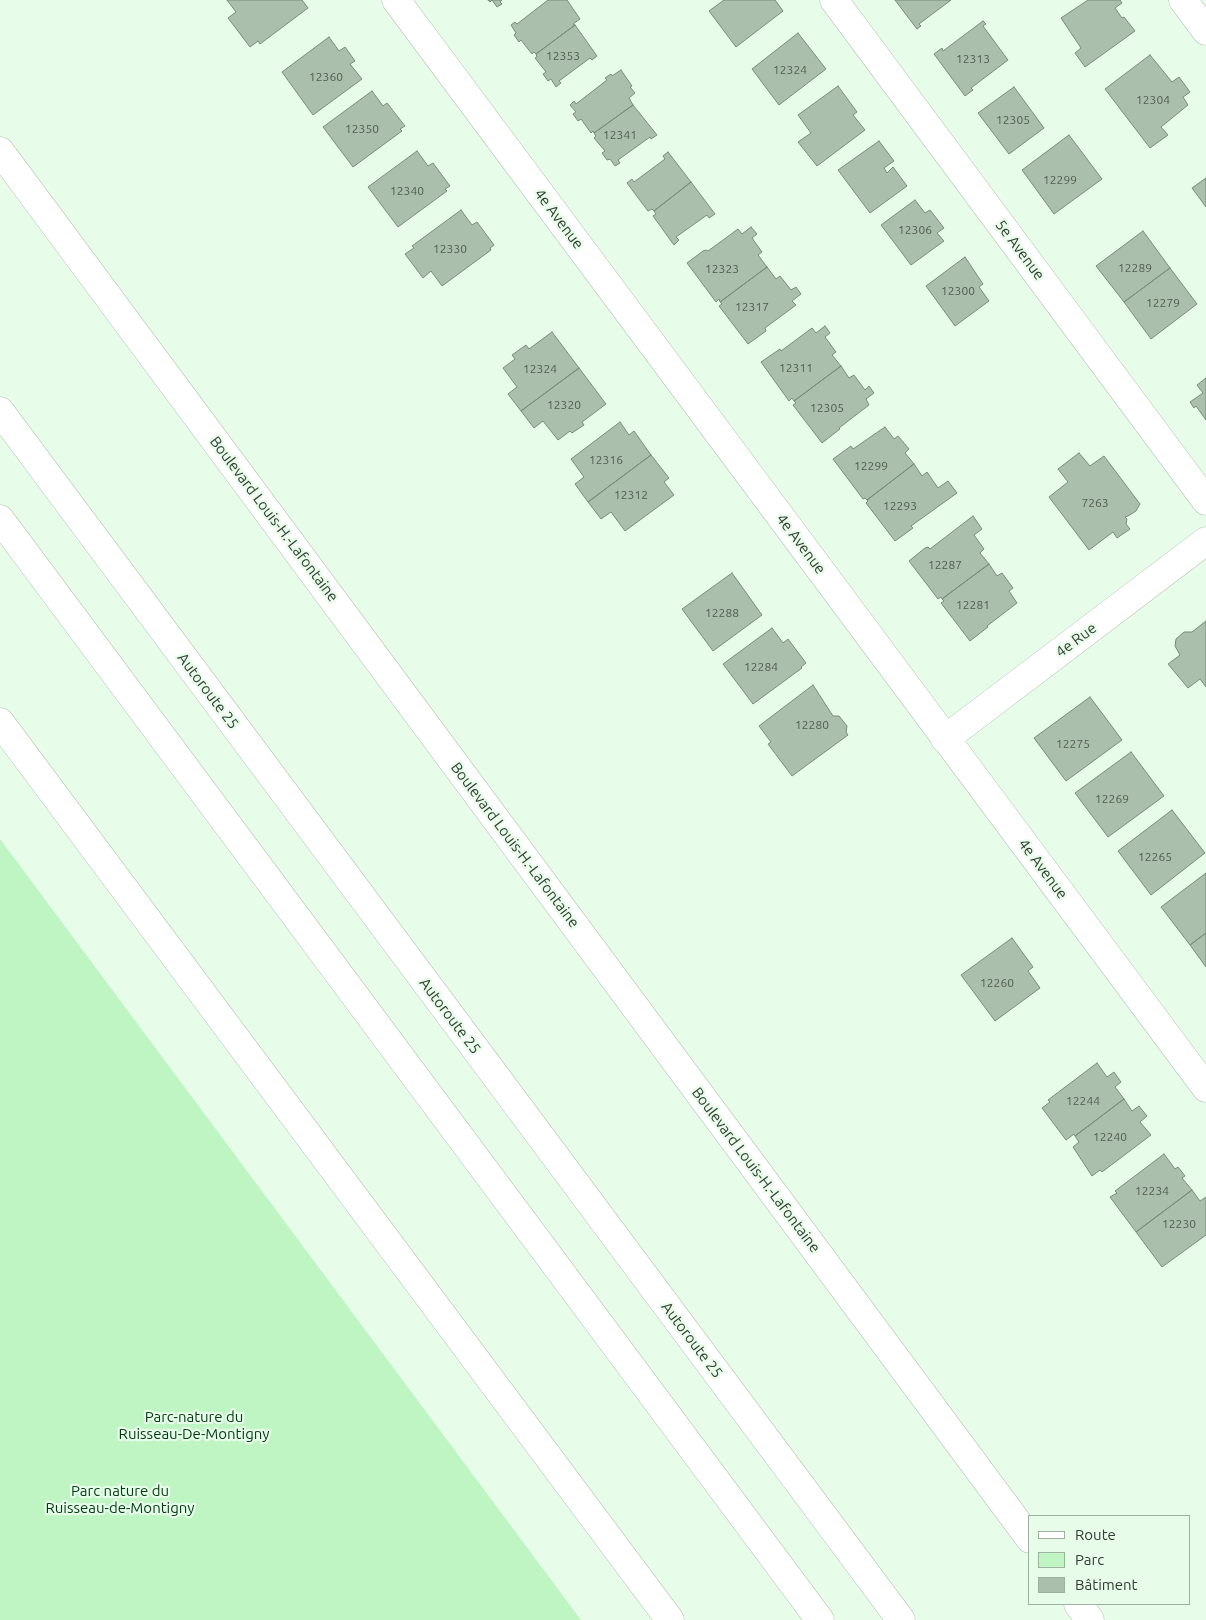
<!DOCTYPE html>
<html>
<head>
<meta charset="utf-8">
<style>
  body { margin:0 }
  #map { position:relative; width:1206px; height:1620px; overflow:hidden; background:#e7fce9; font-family:Ubuntu,sans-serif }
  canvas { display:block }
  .legend { position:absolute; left:1028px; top:1515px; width:162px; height:90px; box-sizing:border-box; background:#e7fce9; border:1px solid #9fafa0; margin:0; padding:6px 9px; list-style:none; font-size:15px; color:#323b33 }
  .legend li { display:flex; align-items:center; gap:10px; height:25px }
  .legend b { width:25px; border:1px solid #9fafa0 }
</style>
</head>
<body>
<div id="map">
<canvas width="1206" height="1620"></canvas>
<ul class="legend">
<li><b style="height:6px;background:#fff"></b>Route</li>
<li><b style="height:14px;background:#bef5c3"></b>Parc</li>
<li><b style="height:14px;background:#abbfad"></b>Bâtiment</li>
</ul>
</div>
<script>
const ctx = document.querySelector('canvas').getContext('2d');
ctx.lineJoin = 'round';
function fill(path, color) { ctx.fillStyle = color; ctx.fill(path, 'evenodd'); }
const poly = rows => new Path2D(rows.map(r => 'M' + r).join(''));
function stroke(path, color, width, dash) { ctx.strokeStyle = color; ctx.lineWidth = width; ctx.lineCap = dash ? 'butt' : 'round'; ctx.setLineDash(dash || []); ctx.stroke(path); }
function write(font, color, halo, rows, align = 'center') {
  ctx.font = font + ' Ubuntu,sans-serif'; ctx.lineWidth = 4.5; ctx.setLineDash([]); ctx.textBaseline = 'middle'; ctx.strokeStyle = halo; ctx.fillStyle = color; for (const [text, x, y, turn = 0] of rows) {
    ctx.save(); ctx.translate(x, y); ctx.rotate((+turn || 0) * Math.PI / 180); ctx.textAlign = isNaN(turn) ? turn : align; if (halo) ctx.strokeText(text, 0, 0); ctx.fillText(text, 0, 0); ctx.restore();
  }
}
fill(poly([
  [0,839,581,1620,0,1620]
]), '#bef5c3');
const building = poly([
  [227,0,302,0,308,8,260,44,258,41,250,47,228,18,236,12,227,0],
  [488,0,502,0,500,2,502,4,497,7,492,0,490,2,488,0],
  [548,0,567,0,580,19,573,24,575,25,536,54,534,52,532,54,521,40,519,42,514,35,516,33,511,25,515,22,517,24,548,0],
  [724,0,775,0,783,11,736,47,709,11,724,0],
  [895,0,951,0,919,24,921,26,917,29,895,0],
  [1088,0,1120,0,1122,3,1115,8,1122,18,1124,17,1135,31,1085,67,1075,53,1081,48,1061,18,1088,0],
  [983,21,986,24,983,26,1008,60,971,88,973,90,965,96,934,54,942,48,943,51,983,21],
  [575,25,597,56,592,60,590,58,559,81,561,83,556,87,551,79,548,81,543,74,546,72,535,58,537,57,536,54,575,25],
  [798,33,826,69,779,105,752,69,798,33],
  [329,37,339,51,345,47,355,61,350,64,362,79,313,115,282,72,329,37],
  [1150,55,1172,82,1179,77,1190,92,1183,97,1188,105,1161,127,1168,135,1150,148,1105,89,1150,55],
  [621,70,632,86,630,87,635,93,629,98,633,105,594,133,593,131,591,133,581,119,578,121,573,114,576,112,570,105,574,101,576,104,607,80,605,78,611,74,612,76,621,70],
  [838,86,857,112,853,115,865,130,817,166,798,142,811,133,798,115,838,86],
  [1014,87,1044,128,1009,154,978,113,1014,87],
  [372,91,383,106,387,103,405,126,400,129,402,131,353,167,323,127,372,91],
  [633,105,657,135,651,139,650,137,618,160,620,163,615,166,610,159,607,160,602,153,605,151,594,138,596,136,594,133,633,105],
  [1069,135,1102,179,1054,214,1022,170,1069,135],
  [879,141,894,161,884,168,887,173,893,167,907,186,870,213,838,170,879,141],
  [417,151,428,166,433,163,450,186,445,189,447,191,398,227,368,187,417,151],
  [668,152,691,182,654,211,652,209,648,211,627,183,632,179,634,182,665,159,663,156,668,152],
  [1206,178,1206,207,1192,188,1206,178],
  [691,182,715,214,709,218,707,215,676,237,679,240,674,245,653,216,656,214,654,211,691,182],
  [915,200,925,213,930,210,944,228,937,233,944,241,911,265,881,225,915,200],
  [461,210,472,225,477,222,494,245,490,248,491,250,442,286,431,271,423,278,405,254,414,248,412,246,461,210],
  [751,227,757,234,752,238,762,252,758,255,767,267,720,302,719,299,716,302,687,263,703,251,706,250,708,251,738,229,742,234,751,227],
  [1143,231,1170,268,1124,302,1096,266,1143,231],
  [965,257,983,284,979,287,989,301,955,326,926,286,965,257],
  [767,267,776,279,780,276,791,290,796,287,801,294,792,301,796,305,765,328,766,331,748,344,719,306,722,304,720,302,767,267],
  [1170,268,1197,304,1151,339,1124,302,1170,268],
  [825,326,830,333,825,337,836,352,832,355,841,366,794,401,792,398,789,401,761,362,780,349,781,351,812,328,816,333,825,326],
  [552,332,579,368,521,411,508,394,517,387,503,368,515,359,512,355,526,345,529,349,552,332],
  [841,366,849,378,854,375,865,390,869,386,874,393,866,399,869,405,839,428,840,429,822,443,793,405,796,403,794,401,841,366],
  [579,368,606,404,582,422,584,425,572,433,570,431,558,440,543,421,534,428,521,411,579,368],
  [1206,378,1206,420,1196,406,1194,408,1190,402,1203,393,1197,385,1206,378],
  [620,422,629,435,634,431,651,455,588,502,575,484,584,477,571,459,620,422],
  [885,427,894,439,898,436,909,449,905,453,914,464,867,500,865,498,863,499,833,459,851,446,853,449,885,427],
  [1079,453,1090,466,1104,456,1140,504,1136,511,1128,516,1125,517,1127,519,1126,524,1130,529,1117,538,1113,532,1089,550,1049,497,1068,482,1058,469,1079,453],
  [651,455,669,478,664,482,674,495,625,531,611,512,601,519,588,502,651,455],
  [914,464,922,476,927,472,938,488,948,481,957,493,911,526,913,528,895,541,866,503,868,501,867,500,914,464],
  [973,516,982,529,974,535,984,549,980,553,989,564,942,599,941,597,938,599,909,561,925,548,928,547,930,549,973,516],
  [989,564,997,576,1002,573,1013,588,1009,591,1017,603,987,626,988,627,970,641,941,603,944,601,942,599,989,564],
  [732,573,762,615,713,651,682,609,732,573],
  [1206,621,1206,687,1200,679,1188,688,1168,664,1180,655,1175,646,1176,639,1184,632,1192,632,1206,621],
  [772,628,783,643,788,639,806,663,801,667,802,668,753,704,723,664,772,628],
  [813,685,833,716,839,716,847,726,846,732,848,735,792,776,768,744,771,742,759,726,813,685],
  [1090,697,1122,740,1066,781,1034,738,1090,697],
  [1131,752,1164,796,1108,837,1075,793,1131,752],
  [1172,810,1205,853,1151,895,1118,851,1172,810],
  [1206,873,1206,933,1190,945,1161,907,1206,873],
  [1206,933,1206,967,1190,945,1206,933],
  [1012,938,1033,967,1028,971,1040,988,995,1021,961,975,1012,938],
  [1097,1063,1107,1077,1114,1072,1121,1082,1115,1087,1124,1099,1075,1136,1074,1134,1066,1140,1042,1108,1050,1102,1048,1100,1097,1063],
  [1124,1099,1132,1111,1139,1106,1147,1116,1140,1122,1151,1135,1102,1172,1100,1170,1092,1176,1073,1147,1079,1142,1075,1136,1124,1099],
  [1164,1154,1175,1169,1178,1167,1185,1176,1182,1178,1192,1190,1136,1232,1110,1197,1117,1193,1115,1191,1164,1154],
  [1192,1190,1200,1201,1206,1197,1206,1235,1162,1267,1136,1232,1192,1190]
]);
fill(building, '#abbfad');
stroke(building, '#798c7b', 1);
const minor = poly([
  [396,0,1206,1088],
  [834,0,1206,501],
  [1183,0,1206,31],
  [945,739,1206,541]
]);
const major = poly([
  [0,151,1030,1539],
  [0,722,670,1620],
  [1078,1604,1090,1620]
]);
const highway = poly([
  [0,411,901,1620],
  [0,519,820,1620]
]);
stroke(minor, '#b0c4b1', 29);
stroke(major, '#b0c4b1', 29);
stroke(highway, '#b0c4b1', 29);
stroke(minor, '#fff', 28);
stroke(major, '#fff', 28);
stroke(highway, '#fff', 28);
write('12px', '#505c52', null, [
  ["12353",563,56],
  ["12313",973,59],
  ["12324",790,70],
  ["12360",326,77],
  ["12304",1153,100],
  ["12305",1013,120],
  ["12350",362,129],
  ["12341",620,135],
  ["12299",1060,180],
  ["12340",407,191],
  ["12306",915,230],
  ["12330",450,249],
  ["12289",1135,268],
  ["12323",722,269],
  ["12300",958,291],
  ["12279",1163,303],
  ["12317",752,307],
  ["12311",796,368],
  ["12324",540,369],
  ["12320",564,405],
  ["12305",827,408],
  ["12316",606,460],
  ["12299",871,466],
  ["12312",631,495],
  ["7263",1095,503],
  ["12293",900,506],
  ["12287",945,565],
  ["12281",973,605],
  ["12288",722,613],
  ["12284",761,667],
  ["12280",812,725],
  ["12275",1073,744],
  ["12269",1112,799],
  ["12265",1155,857],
  ["12260",997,983],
  ["12244",1083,1101],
  ["12240",1110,1137],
  ["12234",1152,1191],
  ["12230",1179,1224]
]);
write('15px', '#323b33', '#e7fce9', [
  ["4e Avenue",559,219,53],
  ["5e Avenue",1020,250,53],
  ["Boulevard Louis-H.-Lafontaine",274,519,53],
  ["4e Avenue",801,544,53],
  ["4e Rue",1076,640,-37],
  ["Autoroute 25",208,691,53],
  ["Boulevard Louis-H.-Lafontaine",515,845,53],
  ["4e Avenue",1043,869,53],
  ["Autoroute 25",450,1016,53],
  ["Boulevard Louis-H.-Lafontaine",756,1170,53],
  ["Autoroute 25",692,1340,53]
]);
write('15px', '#003b10', '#e7fce9', [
  ["Parc-nature du",194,1417],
  ["Ruisseau-De-Montigny",194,1434],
  ["Parc nature du",120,1491],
  ["Ruisseau-de-Montigny",120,1508]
]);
</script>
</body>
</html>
